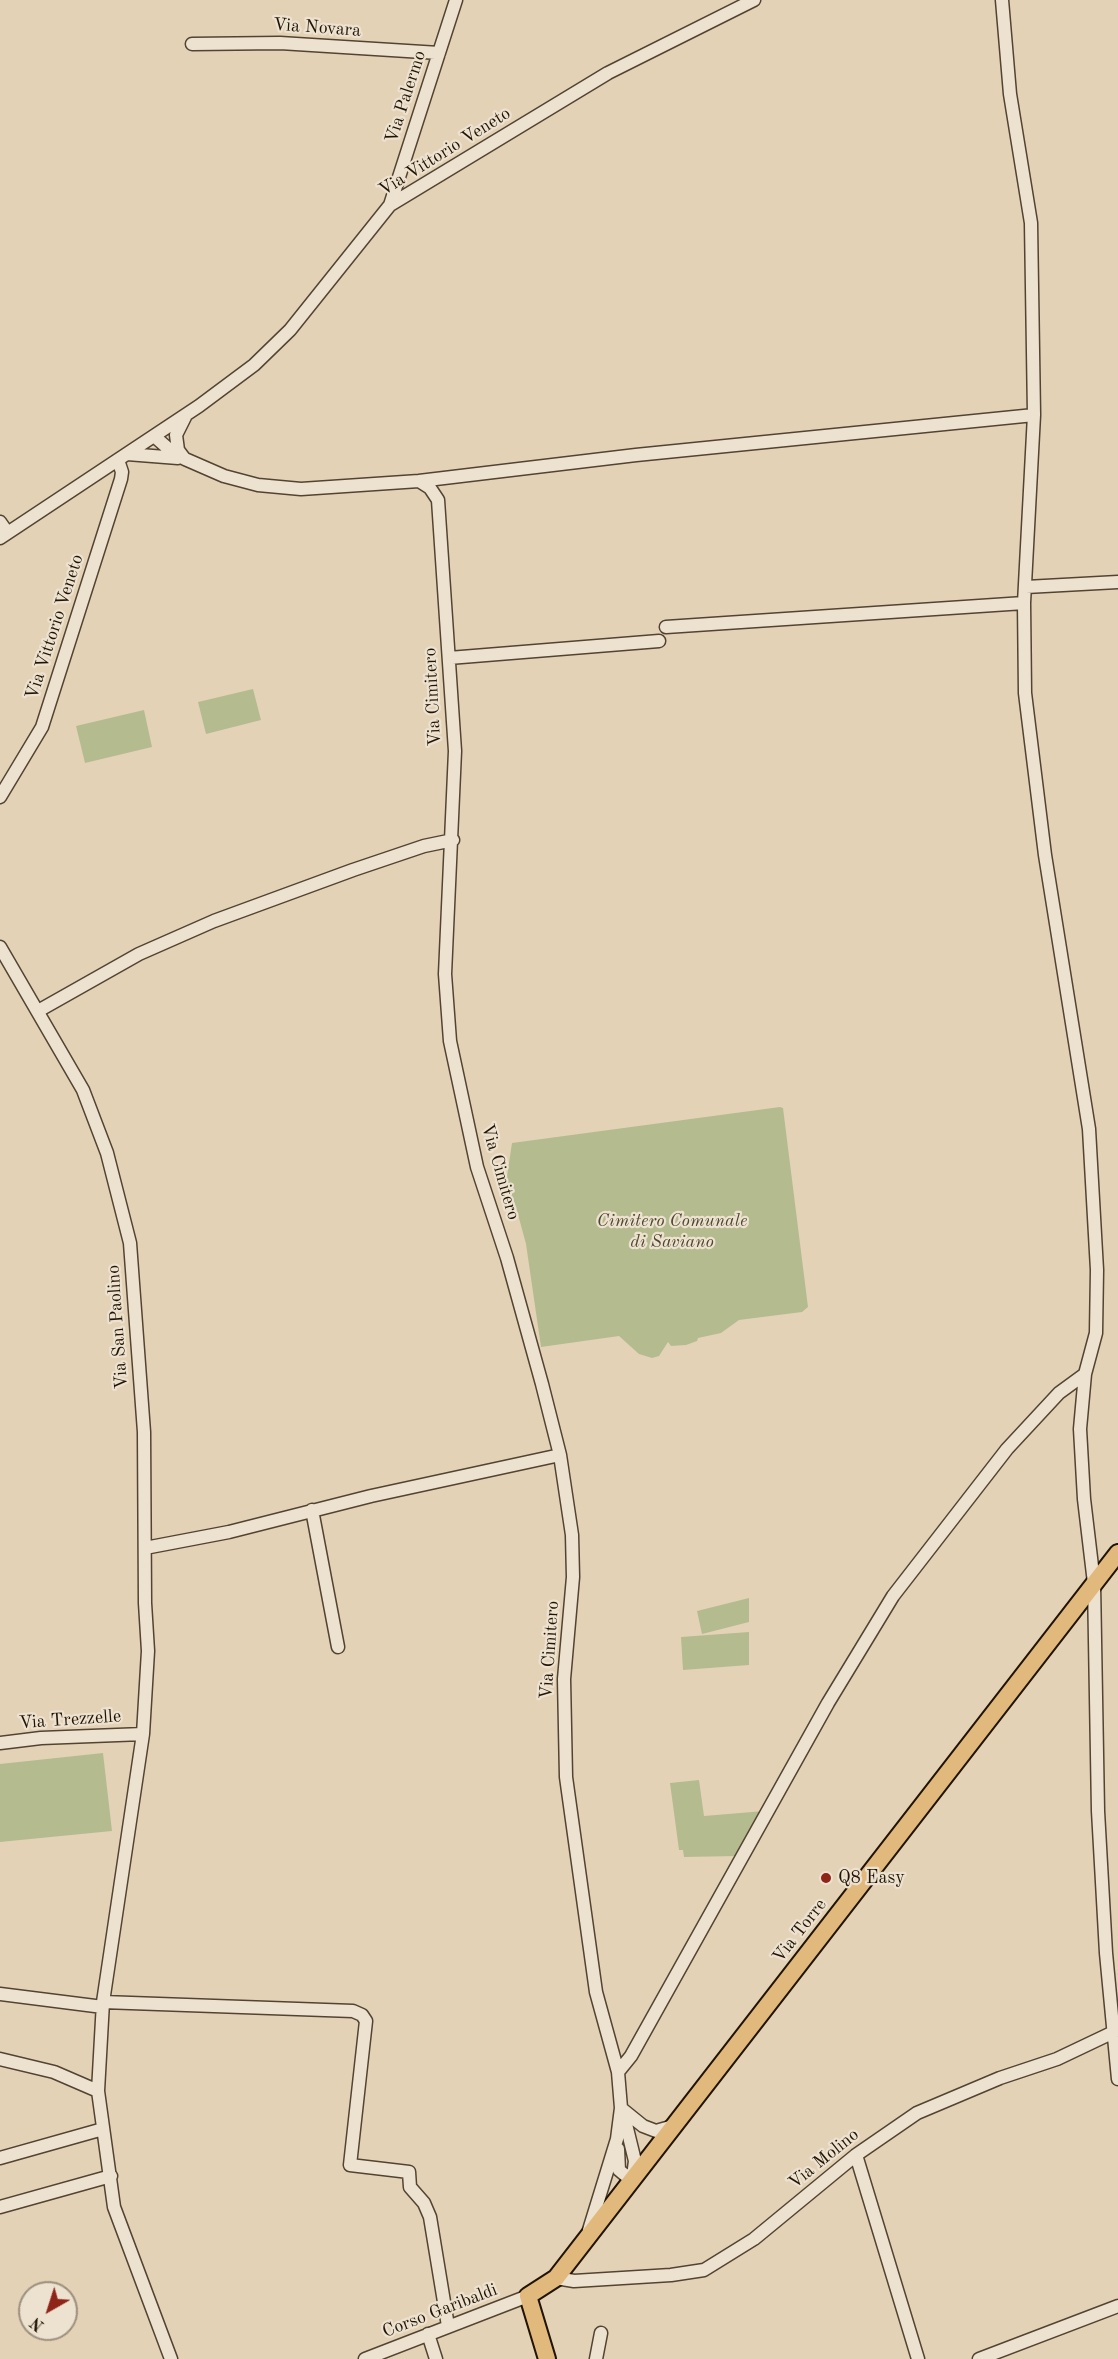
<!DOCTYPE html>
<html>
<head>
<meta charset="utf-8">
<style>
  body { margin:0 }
  #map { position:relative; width:1118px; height:2359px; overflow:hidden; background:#e4d2b7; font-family:"Old Standard TT",serif }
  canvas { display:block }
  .north { position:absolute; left:18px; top:2281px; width:60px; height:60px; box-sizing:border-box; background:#ede2d0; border:2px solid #9c907e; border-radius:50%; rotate:219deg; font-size:16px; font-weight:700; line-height:24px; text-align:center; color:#221404 }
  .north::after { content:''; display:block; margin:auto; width:21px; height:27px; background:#8f2418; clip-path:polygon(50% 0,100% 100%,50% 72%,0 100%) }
</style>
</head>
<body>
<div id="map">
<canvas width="1118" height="2359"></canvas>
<div class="north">N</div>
</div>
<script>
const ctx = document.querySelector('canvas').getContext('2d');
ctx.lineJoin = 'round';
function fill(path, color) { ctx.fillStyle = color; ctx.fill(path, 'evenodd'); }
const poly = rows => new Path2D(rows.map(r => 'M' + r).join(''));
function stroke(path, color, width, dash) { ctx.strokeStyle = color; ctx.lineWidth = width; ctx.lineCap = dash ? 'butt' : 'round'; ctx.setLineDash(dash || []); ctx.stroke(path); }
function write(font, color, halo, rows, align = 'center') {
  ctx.font = font + ' "Old Standard TT",serif'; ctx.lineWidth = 4.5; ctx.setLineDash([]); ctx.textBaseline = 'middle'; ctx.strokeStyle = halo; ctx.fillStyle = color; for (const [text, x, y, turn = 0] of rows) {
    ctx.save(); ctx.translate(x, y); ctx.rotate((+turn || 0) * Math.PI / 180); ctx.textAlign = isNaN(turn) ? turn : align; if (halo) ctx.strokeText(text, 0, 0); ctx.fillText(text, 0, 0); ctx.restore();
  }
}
fill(poly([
  [253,689,261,720,206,734,198,702],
  [144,710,152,747,85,763,76,726],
  [780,1107,783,1108,808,1307,802,1312,739,1320,721,1333,698,1338,697,1341,686,1345,671,1346,668,1342,659,1356,652,1358,639,1354,619,1336,541,1347,526,1244,516,1207,506,1183,512,1143],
  [749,1598,749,1622,702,1634,697,1611],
  [749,1632,749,1665,683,1670,681,1637],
  [103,1753,112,1831,0,1842,0,1764],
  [699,1780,704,1816,764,1811,739,1856,684,1857,683,1850,679,1850,670,1783]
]), '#b4bc8f');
const minor = poly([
  [1002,0,1010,94,1031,223,1034,415,1024,603,1025,693,1045,855,1089,1129,1097,1270,1096,1333,1085,1374,1080,1429,1084,1499,1094,1583,1098,1811,1106,1953,1118,2079],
  [192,44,280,43,439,53],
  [390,205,456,0],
  [154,436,171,451,185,459,224,476,258,485,301,489,419,481,430,488,438,500,455,751,445,974,450,1041,477,1167,507,1258,542,1384,560,1455,572,1535,573,1577,564,1679,566,1777,596,1992,618,2072,621,2108,617,2139,589,2230],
  [127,454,178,458],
  [184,458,178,450,176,435,185,417],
  [419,481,636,455,1034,415],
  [0,522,7,532],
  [0,538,199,406,254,365,290,330,390,205,608,73,754,0],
  [1026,587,1118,582],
  [666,627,1024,603],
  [449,658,659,641],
  [0,797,42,727,121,479,122,472,118,460],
  [0,947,83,1090,107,1153,130,1243,144,1432,145,1603,148,1651,143,1734,103,2002,98,2091,114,2207,171,2359],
  [38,1011,139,954,214,921,353,870,424,846,453,840],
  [312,1510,338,1647],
  [145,1548,229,1532,371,1496,560,1455],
  [0,1743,41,1738,143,1734],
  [0,1994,103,2007],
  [103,2002,353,2011,362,2015,366,2021,350,2165,409,2172,410,2187,424,2203,430,2217,448,2326],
  [0,2059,54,2072,98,2091],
  [618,2072,631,2056,828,1703,893,1596,1007,1449,1059,1393,1085,1374],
  [622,2109,643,2126,656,2131,670,2127],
  [618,2149,619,2170,625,2175,633,2176,635,2161,623,2112],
  [856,2155,918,2359],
  [0,2158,103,2129],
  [0,2207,111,2176],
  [556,2278,574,2281,671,2275,704,2270,754,2239,856,2155,917,2113,1000,2078,1057,2059,1118,2030],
  [428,2334,436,2359],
  [365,2359,528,2296],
  [596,2359,601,2333],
  [979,2359,1118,2306]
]);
const major = poly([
  [547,2359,528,2296,556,2278,1118,1553]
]);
stroke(minor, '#524431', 15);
stroke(major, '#221404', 20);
stroke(minor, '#ede2d0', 12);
stroke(major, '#e2b97c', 16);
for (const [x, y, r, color] of [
  [826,1878,6,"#8f2418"]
]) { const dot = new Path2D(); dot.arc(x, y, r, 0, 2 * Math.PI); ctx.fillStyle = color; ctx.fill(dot); stroke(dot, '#ede2d0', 2); }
write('18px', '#221404', '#ede2d0', [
  ["Via Novara",317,28,4],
  ["Via Palermo",406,97,-72],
  ["Via Vittorio Veneto",445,152,-32],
  ["Via Vittorio Veneto",55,627,-72],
  ["Via Cimitero",433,697,-93],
  ["Via Cimitero",500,1172,74],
  ["Via San Paolino",118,1327,-94],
  ["Via Cimitero",550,1650,-86],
  ["Via Trezzelle",70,1720,-4],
  ["Via Torre",800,1931,-52],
  ["Via Molino",824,2159,-39],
  ["Corso Garibaldi",440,2311,-21]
]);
write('italic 18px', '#4e462e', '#ede2d0', [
  ["Cimitero Comunale",672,1221],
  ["di Saviano",672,1242]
]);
write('18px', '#221404', '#ede2d0', [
  ["Q8 Easy",838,1878]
], 'left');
</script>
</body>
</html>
